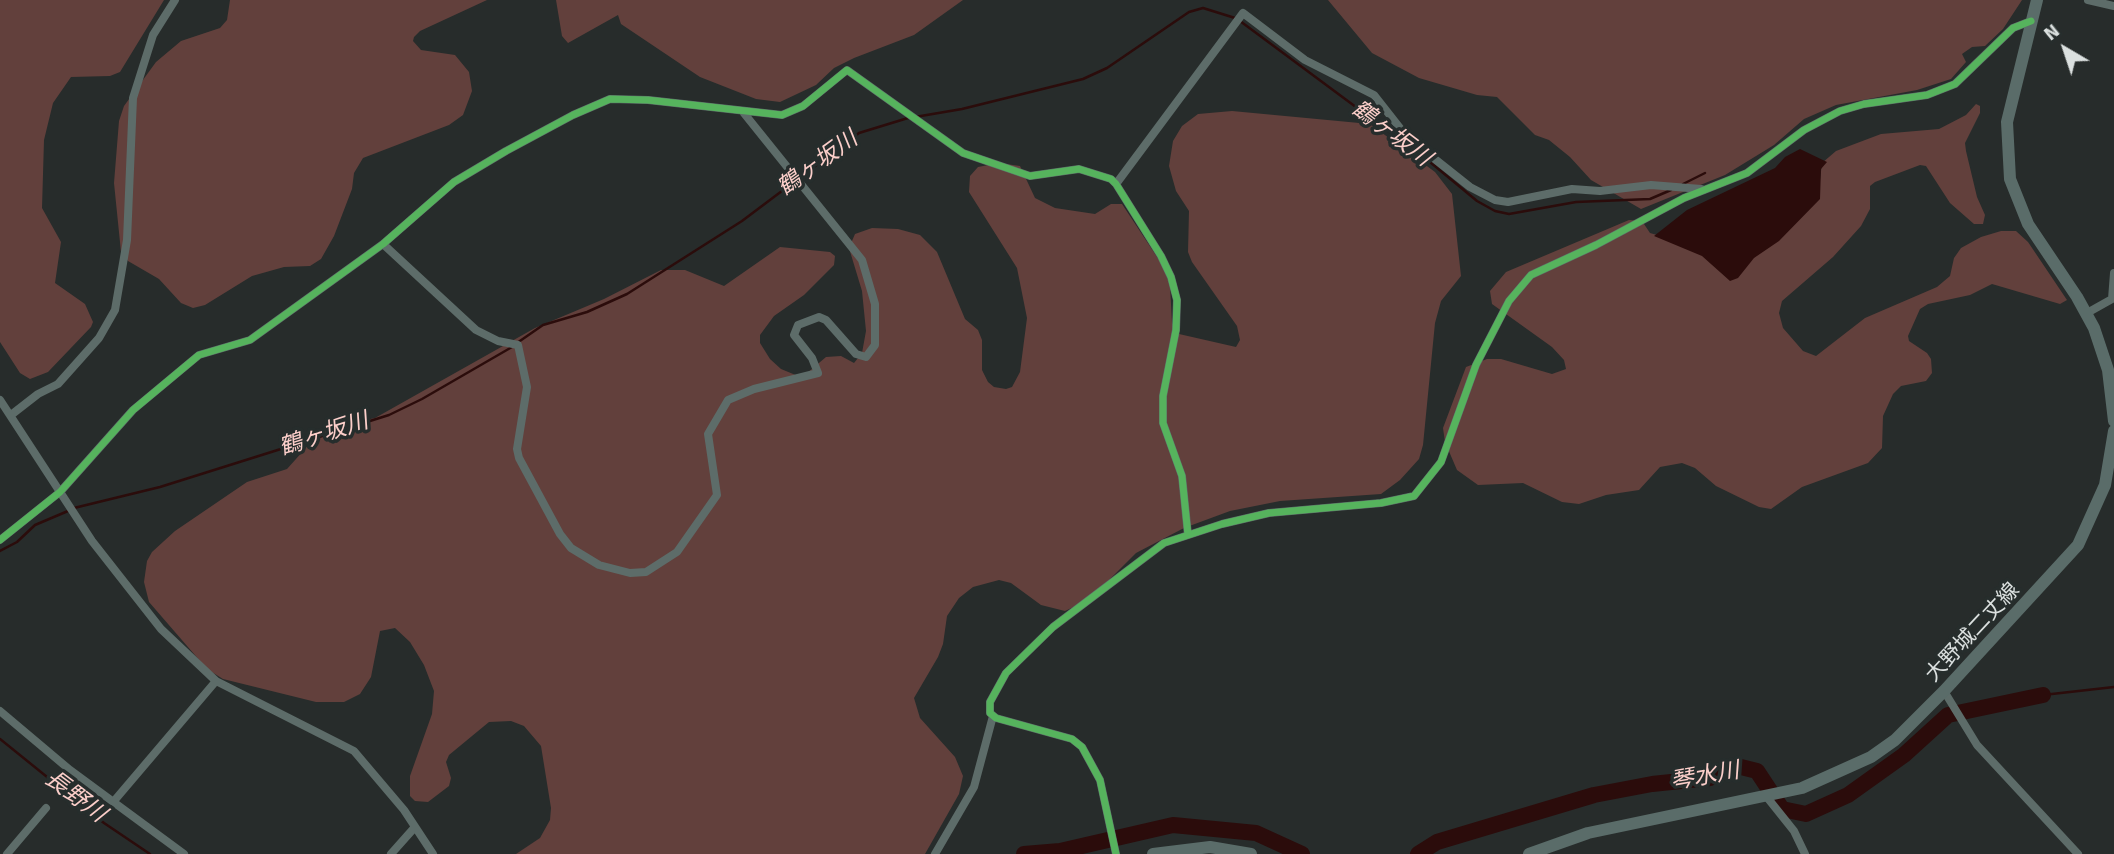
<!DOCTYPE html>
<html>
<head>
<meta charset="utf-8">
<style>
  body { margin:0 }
  #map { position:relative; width:2114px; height:854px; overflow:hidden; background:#272c2b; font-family:Signika,sans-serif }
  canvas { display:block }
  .north { position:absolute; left:2030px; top:14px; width:70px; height:70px; -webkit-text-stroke:5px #262d2c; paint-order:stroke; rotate:321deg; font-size:19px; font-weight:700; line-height:28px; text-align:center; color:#dbe0df }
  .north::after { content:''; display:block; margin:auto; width:24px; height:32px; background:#dbe0df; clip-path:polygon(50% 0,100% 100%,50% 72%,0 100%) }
</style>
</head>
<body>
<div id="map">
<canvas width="2114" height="854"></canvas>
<div class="north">N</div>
</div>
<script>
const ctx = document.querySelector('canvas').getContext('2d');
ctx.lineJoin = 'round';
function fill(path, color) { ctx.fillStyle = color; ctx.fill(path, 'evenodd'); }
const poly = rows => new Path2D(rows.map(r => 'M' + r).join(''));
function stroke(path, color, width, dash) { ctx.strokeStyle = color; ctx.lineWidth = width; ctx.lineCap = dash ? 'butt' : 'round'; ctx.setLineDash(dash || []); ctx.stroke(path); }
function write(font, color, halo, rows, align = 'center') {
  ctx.font = font + ' Signika,"Noto Sans JP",sans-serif'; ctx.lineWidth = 7; ctx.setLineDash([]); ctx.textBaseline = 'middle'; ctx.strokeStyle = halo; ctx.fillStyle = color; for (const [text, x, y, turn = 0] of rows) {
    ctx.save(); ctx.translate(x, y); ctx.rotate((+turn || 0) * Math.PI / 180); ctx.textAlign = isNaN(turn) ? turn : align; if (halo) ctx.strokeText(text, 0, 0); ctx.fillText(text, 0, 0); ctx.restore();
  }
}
fill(poly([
  [0,0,164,0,120,72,110,76,71,77,53,103,44,140,42,208,61,242,55,283,85,304,93,322,91,327,48,372,30,379,20,373,0,342],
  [230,0,487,0,420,31,414,37,413,41,421,50,455,55,469,72,472,91,463,115,449,125,363,158,354,173,352,189,334,236,321,259,310,266,284,267,252,276,205,305,193,308,181,303,159,279,128,261,121,252,114,183,119,121,124,106,156,62,181,41,220,28,227,20],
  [556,0,963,0,914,35,854,58,834,68,816,85,780,102,756,99,700,77,621,24,618,15,568,43,562,36],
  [1328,0,2022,0,2003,29,1985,46,1972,47,1962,54,1966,62,1951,79,1917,90,1836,105,1804,119,1774,145,1725,175,1641,209,1591,180,1570,157,1549,140,1535,135,1497,97,1477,95,1419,78,1372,53],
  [1976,104,1980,106,1980,113,1965,143,1966,151,1977,197,1985,215,1983,224,1974,224,1950,203,1926,166,1920,165,1875,182,1870,186,1870,209,1861,226,1833,257,1782,301,1779,313,1783,328,1803,351,1816,356,1865,318,1937,287,1950,276,1954,258,1961,248,1981,237,2001,231,2016,231,2028,242,2067,300,2060,304,1992,284,1970,295,1928,304,1920,309,1908,336,1909,341,1927,353,1931,359,1932,373,1926,381,1901,386,1893,394,1883,416,1882,448,1868,463,1802,487,1771,509,1759,507,1716,486,1695,468,1682,463,1660,467,1639,490,1606,495,1579,504,1562,502,1523,483,1478,485,1457,470,1445,442,1443,428,1466,367,1487,359,1501,359,1552,374,1566,369,1564,360,1552,347,1492,304,1490,291,1506,272,1629,220,1642,221,1650,233,1664,237,1819,188,1822,163,1836,151,1881,134,1939,129,1966,115],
  [1232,111,1370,124,1435,172,1452,194,1461,276,1441,301,1435,323,1423,445,1419,459,1400,480,1381,494,1280,501,1230,511,1184,528,1136,553,1109,580,1078,605,1065,611,1041,605,1011,583,999,580,973,587,959,598,947,616,943,644,938,657,914,698,920,718,955,757,963,776,959,794,925,854,516,854,540,838,550,820,551,808,541,746,524,726,511,721,489,722,449,755,446,762,451,778,449,786,428,802,415,801,410,796,410,776,432,714,434,691,424,665,410,642,395,628,380,631,371,677,360,694,344,702,316,702,223,679,207,669,149,602,144,582,147,561,152,552,175,531,247,482,287,469,322,430,375,418,535,328,604,299,661,270,685,270,724,286,780,247,830,252,835,256,834,265,804,295,774,316,760,335,760,343,770,359,781,369,798,376,806,374,826,357,841,356,854,363,862,353,866,331,862,291,849,248,855,234,872,228,898,229,920,235,937,252,965,319,978,330,982,340,982,370,988,382,994,387,1006,389,1012,387,1020,372,1027,318,1017,268,969,192,970,176,978,167,999,163,1020,166,1035,198,1055,208,1095,214,1111,204,1122,204,1163,266,1170,285,1172,323,1179,334,1236,347,1240,340,1237,326,1192,262,1188,252,1189,211,1176,191,1169,166,1173,141,1182,126,1198,114]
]), '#62403c');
fill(poly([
  [1800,149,1827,162,1821,169,1820,199,1779,241,1754,258,1738,278,1730,281,1702,256,1654,236,1687,210,1775,168,1785,157]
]), '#2b0c0b');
stroke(poly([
  [1240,21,1430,162,1477,201,1495,211,1509,214,1576,202,1650,199,1671,190],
  [915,117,962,109,1083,79,1107,68,1189,12,1203,8,1235,18],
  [1683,184,1705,173],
  [517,343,543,325,587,312,627,294,742,221,859,133,908,118],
  [74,508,160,487,389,415,422,399,512,347],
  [0,551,17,542,35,525,68,511],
  [2043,695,2114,687],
  [0,739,104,823,150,854]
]), '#2b0c0b', 2.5);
stroke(poly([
  [1024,854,1060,851,1173,825,1256,833,1302,854],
  [1418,854,1437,842,1594,795,1652,784,1710,778,1737,766,1757,771,1782,809,1806,814,1848,795,1904,755,1948,715,2043,695]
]), '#2b0c0b', 16);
stroke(poly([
  [2088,0,2114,6],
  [1116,184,1243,13,1305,60,1374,95,1407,137,1470,187,1495,200,1508,202,1572,189,1600,191,1651,185,1701,189],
  [383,244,476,330,498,341,518,345,527,387,517,449,519,458,560,534,571,548,599,565,630,573,646,572,677,552,717,495,708,434,728,400,754,389,818,373,812,358,794,335,798,325,819,317,826,320,856,354,866,357,875,345,875,304,862,260,743,112],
  [2087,313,2112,299,2114,273],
  [0,400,92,541,161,629,216,681,354,751,404,810,433,854],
  [11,415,38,394,58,384,99,338,115,310,127,240,133,98,153,35,175,0],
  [0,540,60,492,133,410,199,355,250,340,383,244,454,182,506,151,573,115,610,99,648,100,782,115,803,106,847,70,963,153,1030,176,1079,169,1111,179,1116,184,1161,256,1171,277,1177,300,1176,330,1163,396,1163,423,1182,476,1188,535],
  [1944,691,1977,745,2078,854],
  [0,711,70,770,184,854],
  [1766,796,1794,831,1805,854],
  [114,801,216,681],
  [7,854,46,808],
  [391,854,415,827],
  [935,854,974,787,993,716],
  [1116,854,1100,780,1082,747,1072,739,996,718,990,713,990,702,1006,673,1053,627,1164,543,1222,524,1269,513,1381,503,1414,496,1441,462,1476,365,1509,301,1531,275,1596,245,1684,198,1747,173,1804,130,1840,111,1864,104,1927,95,1955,84,2013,28,2031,21]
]), '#5d6c69', 8);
stroke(poly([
  [2037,0,2007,122,2010,179,2028,224,2077,297,2094,328,2108,370,2114,421],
  [1153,854,1210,847,1251,854],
  [1529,854,1588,833,1802,788,1871,757,1895,740,1944,691,2078,545,2105,485,2114,431]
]), '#5a6c69', 12);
stroke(poly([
  [0,540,60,492,133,410,199,355,250,340,383,244,454,182,506,151,573,115,610,99,648,100,782,115,803,106,847,70,963,153,1030,176,1079,169,1111,179,1116,184,1161,256,1171,277,1177,300,1176,330,1163,396,1163,423,1182,476,1188,535],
  [1116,854,1100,780,1082,747,1072,739,996,718,990,713,990,702,1006,673,1053,627,1164,543,1222,524,1269,513,1381,503,1414,496,1441,462,1476,365,1509,301,1531,275,1596,245,1684,198,1747,173,1804,130,1840,111,1864,104,1927,95,1955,84,2013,28,2031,21]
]), '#56b35d', 7);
write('21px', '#dbe0df', '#262d2c', [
  ["大野城二丈線",1973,633,-47]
]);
write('italic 23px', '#fccfca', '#262d2c', [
  ["鶴ヶ坂川",1391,134,37],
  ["鶴ヶ坂川",818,164,-36],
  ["鶴ヶ坂川",324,435,-18],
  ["琴水川",1705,777,-10],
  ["長野川",75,797,37]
]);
</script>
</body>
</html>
